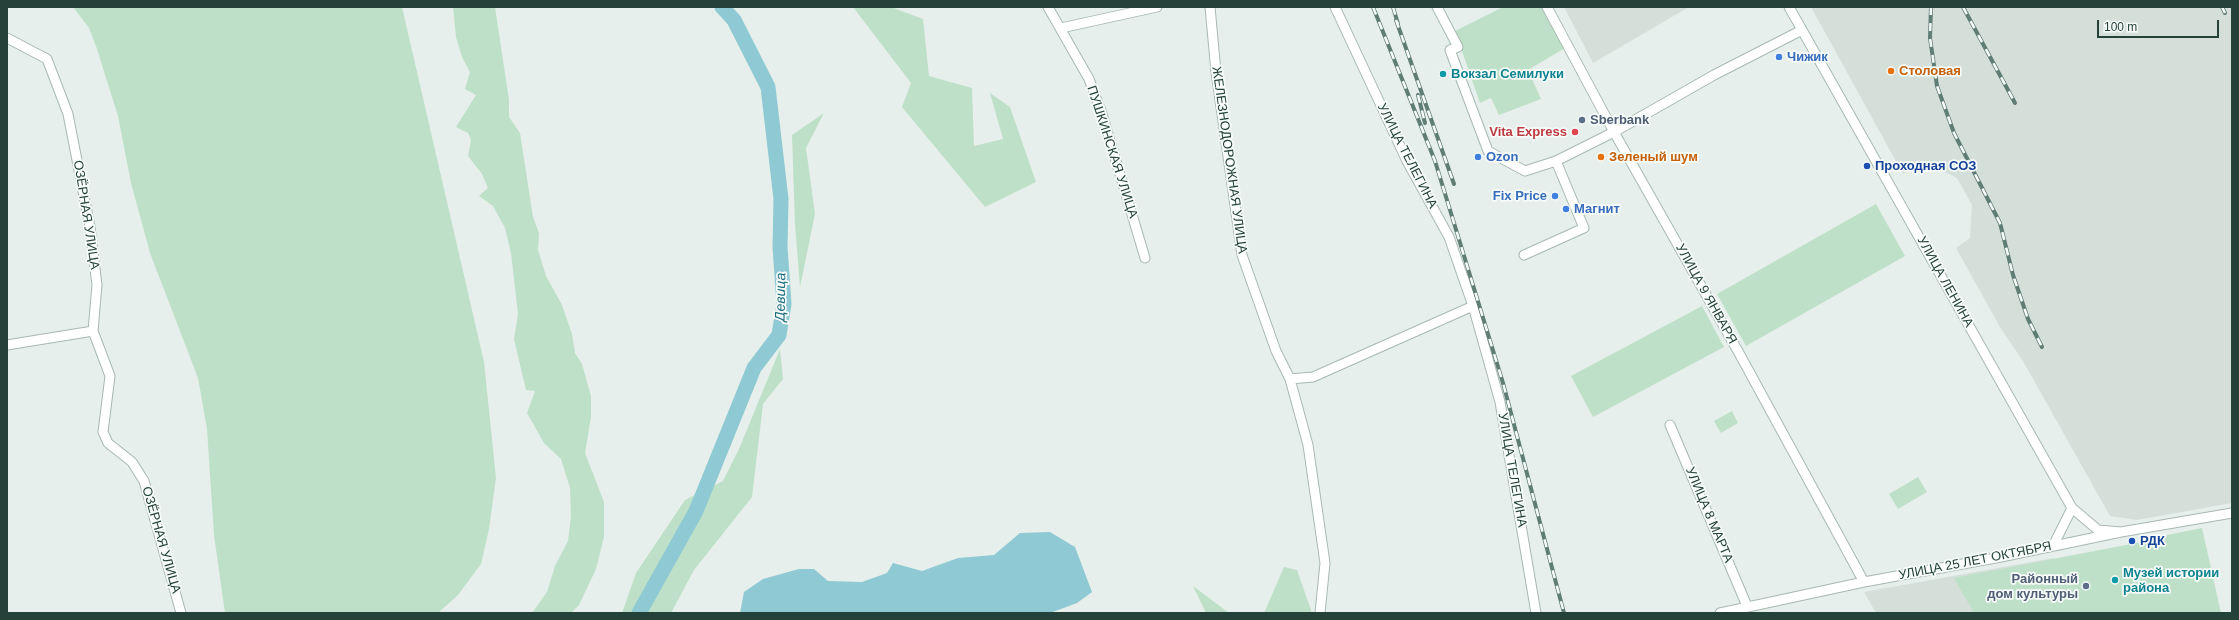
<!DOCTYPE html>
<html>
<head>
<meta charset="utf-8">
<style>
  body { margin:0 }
  #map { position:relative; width:2239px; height:620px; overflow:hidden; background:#e6efeb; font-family:Arial,sans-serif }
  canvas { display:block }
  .frame { position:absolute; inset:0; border:8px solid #24423a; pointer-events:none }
  .scale { position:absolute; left:2097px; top:20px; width:122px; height:18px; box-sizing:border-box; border:2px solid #24423a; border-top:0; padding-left:5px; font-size:12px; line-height:14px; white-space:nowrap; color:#24423a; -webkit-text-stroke:3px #f7fbf9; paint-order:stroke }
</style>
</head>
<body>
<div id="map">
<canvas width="2239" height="620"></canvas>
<div class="frame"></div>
<div class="scale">100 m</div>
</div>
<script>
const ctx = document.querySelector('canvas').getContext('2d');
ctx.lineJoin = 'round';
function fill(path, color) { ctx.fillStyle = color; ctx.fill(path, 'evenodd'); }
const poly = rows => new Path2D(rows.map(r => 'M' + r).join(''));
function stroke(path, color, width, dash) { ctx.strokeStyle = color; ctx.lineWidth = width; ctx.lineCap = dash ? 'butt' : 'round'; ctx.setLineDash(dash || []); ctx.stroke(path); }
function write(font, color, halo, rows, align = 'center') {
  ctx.font = font + ' Arial,sans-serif'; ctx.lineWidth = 3.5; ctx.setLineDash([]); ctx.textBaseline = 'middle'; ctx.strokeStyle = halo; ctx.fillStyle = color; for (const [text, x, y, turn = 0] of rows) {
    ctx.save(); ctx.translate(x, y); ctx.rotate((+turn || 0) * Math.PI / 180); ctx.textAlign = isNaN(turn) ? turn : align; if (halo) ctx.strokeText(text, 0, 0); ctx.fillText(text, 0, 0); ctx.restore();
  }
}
fill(poly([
  [1564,7,1689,7,1593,63],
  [1811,7,2232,7,2232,503,2137,520,2110,516,2023,361,2000,327,1956,248,1970,238,1972,205,1957,178,1925,162,1903,174],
  [2054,558,2067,613,1876,613,1864,592]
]), '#d4dfda');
fill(poly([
  [73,7,402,7,484,362,496,478,489,529,481,564,458,595,438,613,225,613,214,535,207,429,198,378,150,253,131,183,118,116,96,46,89,28],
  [453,7,495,7,509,100,509,117,520,133,533,217,539,233,538,250,546,276,562,305,572,334,575,353,582,364,591,396,591,417,585,453,604,502,604,537,596,569,579,605,571,613,532,613,547,592,555,566,568,541,571,516,570,488,561,459,544,443,527,413,535,391,526,390,514,339,518,314,511,253,505,228,493,206,479,196,488,188,482,174,468,156,471,140,468,133,456,127,476,95,465,89,470,72,462,57,456,37],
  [853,7,891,7,923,19,929,76,972,88,974,146,1003,139,990,93,1010,107,1036,182,985,207,902,107,911,83],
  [1503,7,1543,7,1565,48,1528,70,1541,99,1499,115,1491,98,1480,103,1455,31],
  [824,113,806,148,815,214,800,287,795,224,792,135],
  [1876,204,1905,256,1746,346,1717,294],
  [1702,306,1724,347,1593,417,1571,376],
  [780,349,783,379,763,404,752,497,694,570,671,613,622,613,636,573,685,500,723,481,739,449],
  [1732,411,1738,423,1721,433,1714,421],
  [1918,477,1927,492,1898,509,1889,494],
  [2202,528,2221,613,1974,613,1954,578,2162,538,2162,536],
  [1284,567,1297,570,1311,610,1311,613,1264,613],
  [1193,586,1229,613,1206,613]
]), '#bfe0c8');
fill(poly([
  [1050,532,1075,547,1092,592,1077,603,1050,613,740,613,744,592,763,579,799,569,814,569,828,581,862,582,887,573,893,563,922,571,958,558,994,555,1020,533]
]), '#8ec9d4');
stroke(poly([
  [639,613,696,511,754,368,779,335,784,304,780,247,781,199,768,87,734,20,722,7]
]), '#8ec9d4', 15);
const minor = poly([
  [1048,7,1089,79,1102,114,1145,258],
  [1210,7,1216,72,1242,255,1276,351,1290,379,1308,445,1325,563,1320,613],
  [1335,7,1407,161,1449,237,1473,306,1500,402,1536,613],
  [1437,7,1458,47,1450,50,1488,151,1525,171,1556,161,1614,132,1714,75,1802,30],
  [1547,7,1614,132,1739,353,1864,582],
  [1789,7,2072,508,2098,530,2121,532],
  [1061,28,1157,7],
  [7,38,47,59,68,114,90,227,97,285,93,331,110,376,103,432,108,443,132,462,144,481,181,613],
  [1524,255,1584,228,1556,161],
  [7,345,93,331],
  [1290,379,1313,377,1473,306],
  [1670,425,1747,606],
  [2053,546,2072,508],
  [1720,613,1864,582,2001,557,2121,532,2232,513]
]);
stroke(minor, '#a8b8b2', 11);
stroke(minor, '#fff', 9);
const rail = poly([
  [1373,7,1435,161,1503,383,1564,613],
  [1393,7,1398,24],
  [1931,7,1930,38,1937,86,1954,133,2000,223,2013,275,2028,319,2042,347],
  [1963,7,2015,103],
  [2222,7,2225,13],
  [1396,20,1454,184],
  [1418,95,1425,123]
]);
stroke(rail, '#5f7d75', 4);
stroke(rail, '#f7fbf9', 2.5, [8]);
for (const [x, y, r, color] of [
  [1779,57,4,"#3f7fe0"],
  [1891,71,4,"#e8710a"],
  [1443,74,4,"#0f9aa8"],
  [1582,120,4,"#5c6f8a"],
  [1575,132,4,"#e0444e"],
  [1478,157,4,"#3f7fe0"],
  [1601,157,4,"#e8710a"],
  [1867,166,4,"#1a4fb4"],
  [1555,196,4,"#3f7fe0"],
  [1566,209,4,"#3f7fe0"],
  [2132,541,4,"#1a4fb4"],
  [2115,580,4,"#0f9aa8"],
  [2086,586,4,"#5c6f8a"]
]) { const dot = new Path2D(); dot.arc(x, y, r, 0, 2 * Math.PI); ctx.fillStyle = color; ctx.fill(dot); stroke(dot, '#f7fbf9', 1.5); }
write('bold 13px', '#366cbe', '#f7fbf9', [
  ["Чижик",1787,57],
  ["Ozon",1486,157],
  ["Fix Price",1547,196,"right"],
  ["Магнит",1574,209]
], 'left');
write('bold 13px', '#c56008', '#f7fbf9', [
  ["Столовая",1899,71],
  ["Зеленый шум",1609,157]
], 'left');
write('bold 13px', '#0d838f', '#f7fbf9', [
  ["Вокзал Семилуки",1451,74],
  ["Музей истории",2123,573],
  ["района",2123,588]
], 'left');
write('bold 13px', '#4e5e75', '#f7fbf9', [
  ["Sberbank",1590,120],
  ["Районный",2078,579,"right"],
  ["дом культуры",2078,594,"right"]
], 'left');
write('bold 13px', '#be3a42', '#f7fbf9', [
  ["Vita Express",1567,132]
], 'right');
write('13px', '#24423a', '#f7fbf9', [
  ["ПУШКИНСКАЯ УЛИЦА",1112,152,72],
  ["УЛИЦА ТЕЛЕГИНА",1407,156,63],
  ["ЖЕЛЕЗНОДОРОЖНАЯ УЛИЦА",1229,160,82],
  ["ОЗЁРНАЯ УЛИЦА",86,215,81],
  ["УЛИЦА ЛЕНИНА",1945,282,61],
  ["УЛИЦА 9 ЯНВАРЯ",1706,294,61],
  ["УЛИЦА ТЕЛЕГИНА",1512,470,80],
  ["УЛИЦА 8 МАРТА",1709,515,67],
  ["ОЗЁРНАЯ УЛИЦА",161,540,74],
  ["УЛИЦА 25 ЛЕТ ОКТЯБРЯ",1975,561,-11]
]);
write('bold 13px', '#164399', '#f7fbf9', [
  ["Проходная СОЗ",1875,166],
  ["РДК",2140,541]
], 'left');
write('italic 14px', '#1c6f80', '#f7fbf9', [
  ["Девица",781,297,-89]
]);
</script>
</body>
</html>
